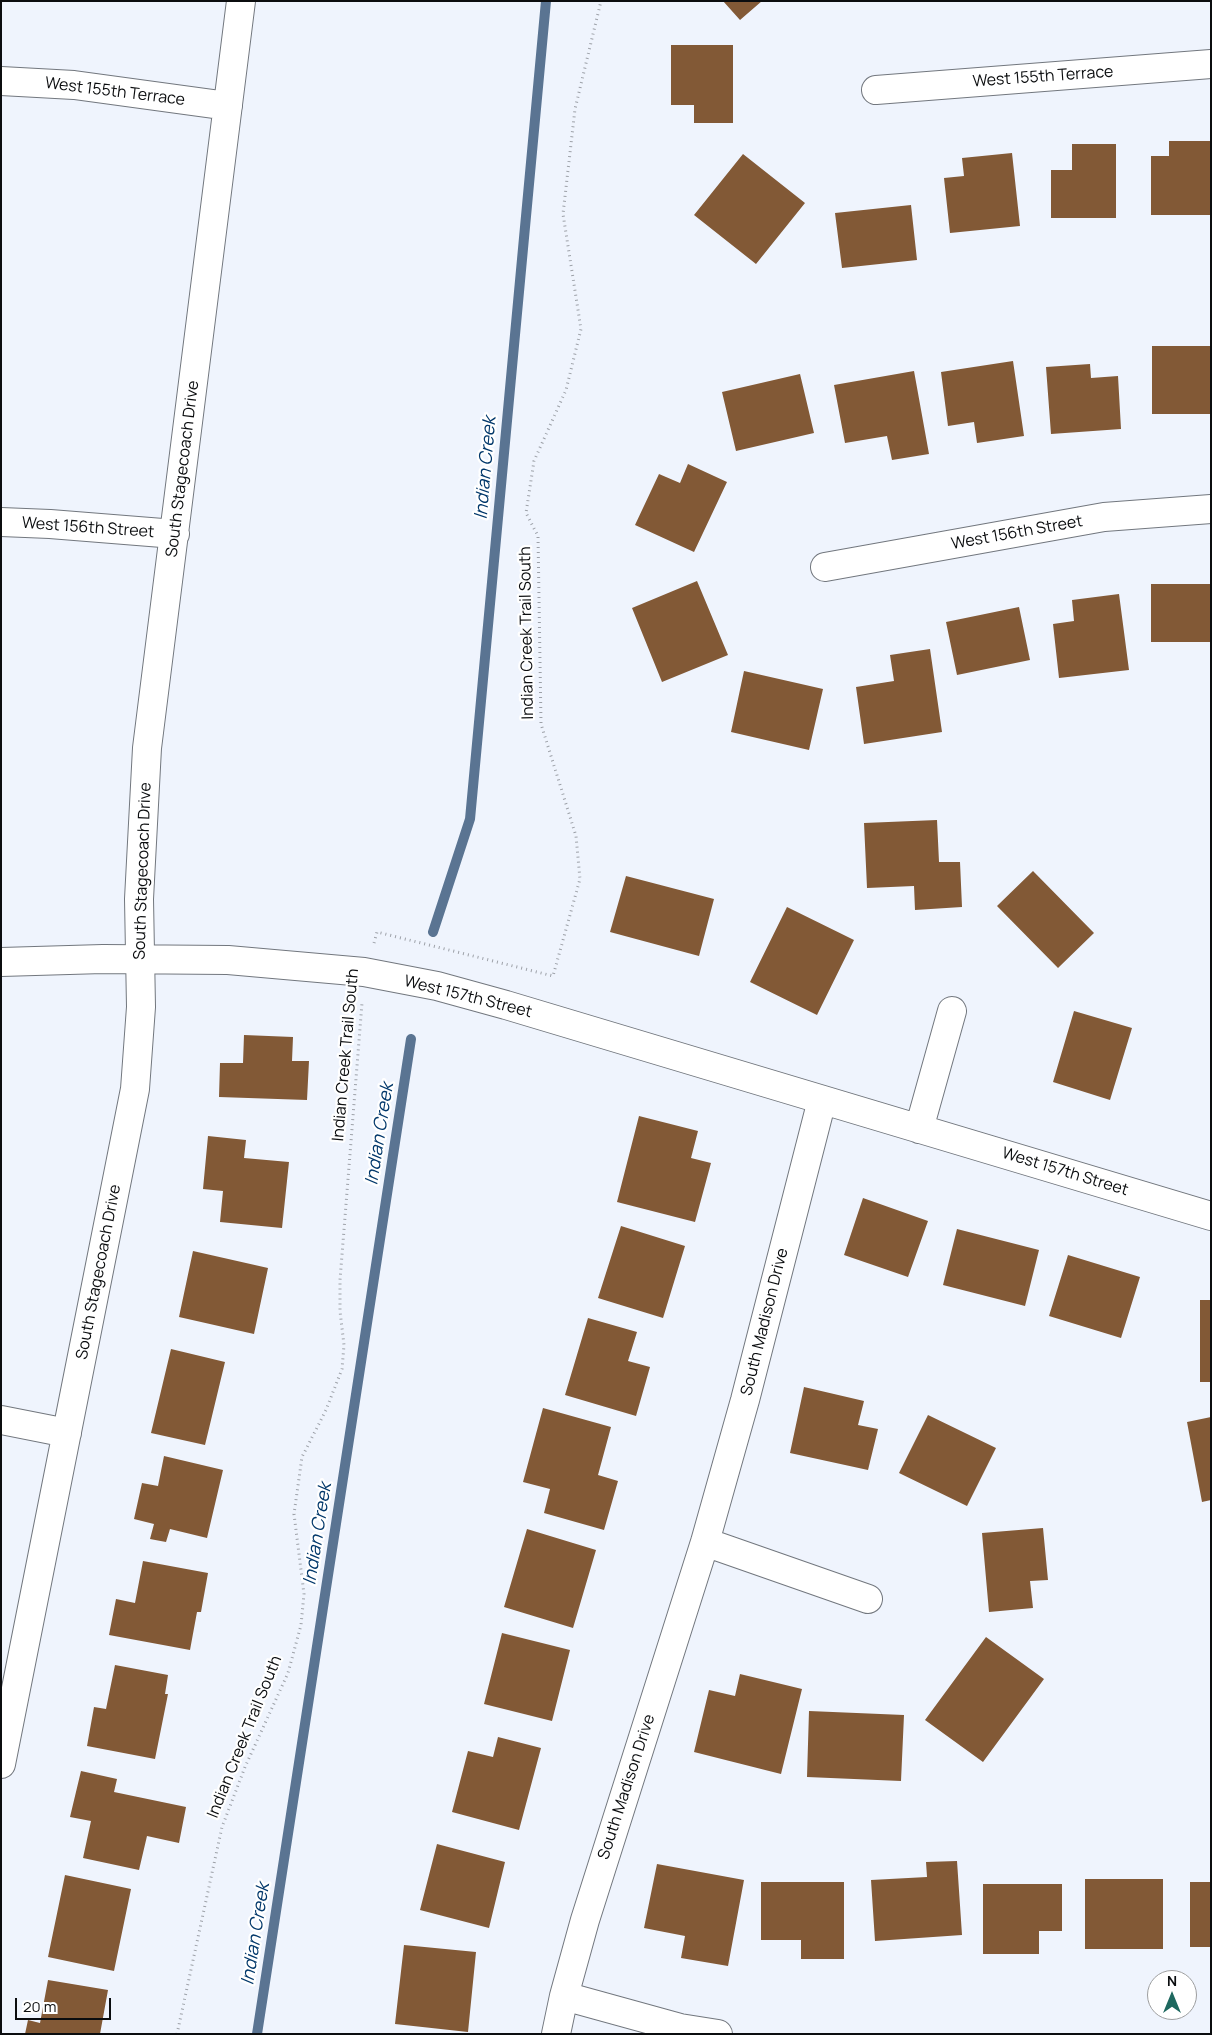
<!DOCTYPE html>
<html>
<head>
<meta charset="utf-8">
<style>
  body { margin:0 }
  #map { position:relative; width:1212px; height:2035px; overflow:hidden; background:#eff4fd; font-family:Manrope,sans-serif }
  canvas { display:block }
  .frame { position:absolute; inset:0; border:2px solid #0b0d0f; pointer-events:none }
  .north { position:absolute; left:1147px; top:1970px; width:50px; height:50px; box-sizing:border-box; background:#fff; border:1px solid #9d9e9f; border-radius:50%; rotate:0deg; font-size:14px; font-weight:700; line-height:20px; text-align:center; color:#0b0d0f }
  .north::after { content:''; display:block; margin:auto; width:18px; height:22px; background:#1e685f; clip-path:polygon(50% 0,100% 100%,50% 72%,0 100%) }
  .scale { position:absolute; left:15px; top:1998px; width:96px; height:22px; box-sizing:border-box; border:2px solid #0b0d0f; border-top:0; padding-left:6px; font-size:15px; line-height:18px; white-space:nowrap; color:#0b0d0f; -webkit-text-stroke:4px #fff; paint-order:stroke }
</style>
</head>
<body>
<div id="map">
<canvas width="1212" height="2035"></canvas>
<div class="frame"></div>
<div class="north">N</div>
<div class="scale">20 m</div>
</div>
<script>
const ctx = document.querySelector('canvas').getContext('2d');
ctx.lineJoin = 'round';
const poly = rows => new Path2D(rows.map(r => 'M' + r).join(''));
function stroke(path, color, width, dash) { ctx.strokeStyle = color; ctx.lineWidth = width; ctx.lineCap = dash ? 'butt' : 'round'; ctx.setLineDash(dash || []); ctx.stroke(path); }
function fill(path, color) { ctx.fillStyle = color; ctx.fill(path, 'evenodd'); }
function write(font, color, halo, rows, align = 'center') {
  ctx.font = font + ' Manrope,sans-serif'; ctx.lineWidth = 4.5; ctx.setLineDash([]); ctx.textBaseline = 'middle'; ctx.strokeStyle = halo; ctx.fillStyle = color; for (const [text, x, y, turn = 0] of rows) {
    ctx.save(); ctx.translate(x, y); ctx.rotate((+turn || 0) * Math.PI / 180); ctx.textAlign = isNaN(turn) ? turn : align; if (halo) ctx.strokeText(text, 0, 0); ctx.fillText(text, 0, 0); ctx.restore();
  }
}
stroke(poly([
  [433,932,470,819,546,1],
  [257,2034,411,1039]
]), '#5a7492', 10);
fill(poly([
  [723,1,762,1,740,20],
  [671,45,733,45,733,123,694,123,694,105,671,105],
  [1169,141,1211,141,1211,215,1151,215,1151,156,1169,156],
  [1072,144,1116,144,1116,218,1051,218,1051,170,1072,170],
  [1012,153,1020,226,950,233,944,178,964,176,962,158],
  [743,154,805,203,756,264,694,215],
  [911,205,917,260,842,268,835,213],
  [1152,346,1211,346,1211,414,1152,414],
  [1013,361,1024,436,977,443,974,422,948,426,941,372],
  [1090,364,1091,378,1118,376,1121,429,1051,434,1046,367],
  [914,371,929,454,892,460,887,436,845,443,834,385],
  [800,374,814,433,736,451,722,392],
  [688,464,727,482,694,552,635,525,659,474,680,483],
  [697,581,728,655,662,682,632,608],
  [1151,584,1211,584,1211,642,1151,642],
  [1119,594,1129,670,1059,678,1053,624,1074,621,1072,600],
  [1019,607,1030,660,957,675,946,622],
  [930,649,942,732,864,744,856,687,894,681,890,655],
  [744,671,823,689,809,750,731,732],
  [937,820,939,862,960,862,962,907,915,910,914,886,867,888,864,823],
  [1033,871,1094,933,1058,968,997,906],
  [626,876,714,899,699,956,610,932],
  [787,907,854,940,817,1015,750,982],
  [1074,1011,1132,1028,1110,1100,1053,1082],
  [244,1035,293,1037,292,1061,309,1061,307,1100,219,1097,220,1063,243,1063],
  [639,1116,698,1131,691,1158,711,1163,695,1222,617,1202],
  [208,1136,246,1140,244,1158,289,1162,282,1228,220,1222,223,1191,203,1189],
  [863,1198,928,1221,908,1277,844,1255],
  [621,1226,685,1246,663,1318,598,1298],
  [957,1229,1039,1250,1025,1306,943,1285],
  [193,1251,268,1268,254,1334,179,1317],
  [1068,1255,1140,1277,1121,1338,1049,1316],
  [1200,1300,1211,1300,1211,1382,1200,1382],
  [588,1318,637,1332,628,1361,650,1367,636,1416,565,1395],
  [171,1349,225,1362,205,1445,151,1433],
  [804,1387,864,1401,858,1425,878,1429,868,1470,790,1453],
  [543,1408,611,1427,598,1475,618,1481,604,1530,544,1513,550,1489,523,1482],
  [928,1415,996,1448,967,1506,899,1473],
  [1211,1417,1211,1500,1202,1502,1187,1422],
  [164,1456,223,1470,207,1538,170,1529,166,1542,150,1539,154,1524,134,1519,142,1483,158,1486],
  [1043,1528,1048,1580,1030,1581,1033,1608,989,1612,982,1533],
  [527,1529,596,1550,573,1628,504,1607],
  [143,1561,208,1573,201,1612,197,1612,190,1650,109,1635,116,1599,135,1603],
  [502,1633,570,1650,552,1721,484,1704],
  [986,1637,1044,1679,983,1762,925,1720],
  [115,1665,168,1675,165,1694,168,1694,155,1759,87,1746,94,1707,106,1709],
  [740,1674,802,1689,781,1774,694,1752,709,1690,735,1696],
  [809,1711,904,1715,901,1781,807,1777],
  [498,1737,541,1748,519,1830,452,1812,468,1751,493,1757],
  [81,1771,117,1779,114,1792,186,1807,179,1843,147,1836,139,1870,83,1858,91,1821,70,1817],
  [437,1844,505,1862,489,1928,420,1910],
  [957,1861,962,1935,875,1941,871,1880,927,1877,926,1862],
  [657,1864,744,1880,728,1966,681,1958,685,1936,644,1928],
  [65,1875,131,1889,114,1971,48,1957],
  [1085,1879,1163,1879,1163,1949,1085,1949],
  [761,1882,844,1882,844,1959,801,1959,801,1940,761,1940],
  [1190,1882,1211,1882,1211,1947,1190,1947],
  [983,1884,1062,1884,1062,1931,1039,1931,1039,1954,983,1954],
  [404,1945,476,1952,468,2032,395,2024],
  [48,1980,108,1990,100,2034,25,2034,28,2020,40,2023]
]), '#825936');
const minor = poly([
  [1,81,74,85,228,106],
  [876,90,1211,64],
  [1,522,50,524,175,534],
  [825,567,1104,517,1211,509],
  [1,962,103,959,228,960,364,972,437,986,506,1005,1211,1216],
  [919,1129,952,1011],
  [1,1420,67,1433],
  [705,1542,868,1599],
  [1,1764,135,1089,141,1007,139,899,147,748,241,1],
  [564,1996,680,2028,718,2034],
  [556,2034,564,1996,585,1920,705,1542,745,1400,822,1100]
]);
stroke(minor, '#72777e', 30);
stroke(poly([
  [374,943,377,932,553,976,580,879,576,836,541,724,538,536,526,513,534,461,566,390,581,329,563,214,575,109,601,1],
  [177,2034,222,1827,245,1767,288,1673,301,1625,304,1594,294,1514,302,1457,326,1410,342,1369,344,1345,340,1311,340,1280,362,1003]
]), '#9da1a8', 3, [1, 4]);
stroke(minor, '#fff', 28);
write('16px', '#0b0d0f', '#fff', [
  ["West 155th Terrace",1043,77,-4],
  ["West 155th Terrace",115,92,7],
  ["South Stagecoach Drive",183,469,-83],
  ["West 156th Street",88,528,4],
  ["West 156th Street",1017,533,-10],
  ["Indian Creek Trail South",527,633,-91],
  ["South Stagecoach Drive",143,871,-88],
  ["West 157th Street",468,997,14],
  ["Indian Creek Trail South",346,1055,-85],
  ["West 157th Street",1065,1172,17],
  ["South Stagecoach Drive",99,1272,-79],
  ["South Madison Drive",765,1322,-76],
  ["Indian Creek Trail South",245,1737,-68],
  ["South Madison Drive",627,1787,-72]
]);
write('italic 18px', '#00376a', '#fff', [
  ["Indian Creek",486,468,-85],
  ["Indian Creek",380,1134,-81],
  ["Indian Creek",318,1534,-81],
  ["Indian Creek",256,1934,-81]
]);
</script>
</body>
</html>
